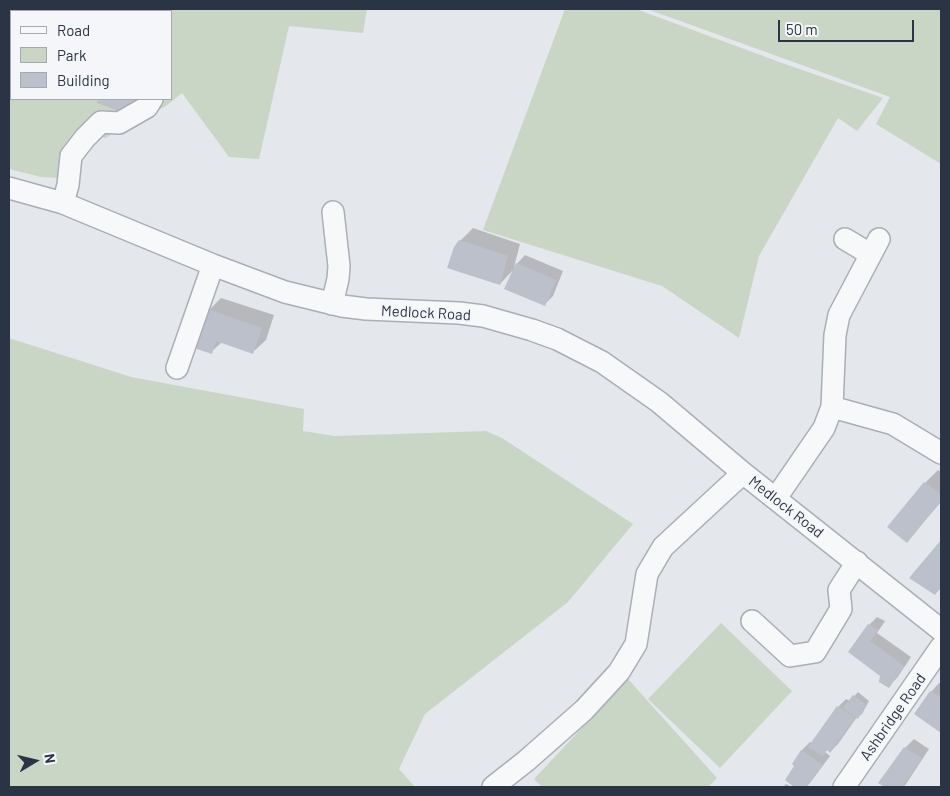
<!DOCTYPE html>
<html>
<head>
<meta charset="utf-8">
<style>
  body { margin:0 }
  #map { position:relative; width:950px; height:796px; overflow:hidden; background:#e4e7ec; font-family:Barlow,sans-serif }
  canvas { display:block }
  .frame { position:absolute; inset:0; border:10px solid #2b3445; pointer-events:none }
  .legend { position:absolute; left:10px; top:10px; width:162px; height:90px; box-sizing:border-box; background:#f4f6f9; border:1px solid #a4a8b1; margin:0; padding:6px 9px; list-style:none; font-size:15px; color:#2b3445 }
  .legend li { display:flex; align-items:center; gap:10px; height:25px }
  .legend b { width:25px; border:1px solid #a4a8b1 }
  .north { position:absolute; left:10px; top:736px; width:50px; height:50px; -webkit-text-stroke:4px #f4f6f9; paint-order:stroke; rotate:81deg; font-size:14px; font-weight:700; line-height:20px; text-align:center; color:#2b3445 }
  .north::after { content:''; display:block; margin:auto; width:18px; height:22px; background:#2b3445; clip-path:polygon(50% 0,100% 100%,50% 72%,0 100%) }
  .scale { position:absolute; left:778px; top:20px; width:136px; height:22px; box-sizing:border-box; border:2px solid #2b3445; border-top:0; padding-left:6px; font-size:15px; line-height:18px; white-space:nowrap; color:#2b3445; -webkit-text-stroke:4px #f4f6f9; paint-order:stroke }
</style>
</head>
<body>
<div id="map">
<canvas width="950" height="796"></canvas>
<div class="frame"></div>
<ul class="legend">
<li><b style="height:6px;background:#f7f8fa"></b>Road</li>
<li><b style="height:14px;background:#c9d6c5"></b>Park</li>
<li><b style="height:14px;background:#bbc0ca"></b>Building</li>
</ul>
<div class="north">N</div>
<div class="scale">50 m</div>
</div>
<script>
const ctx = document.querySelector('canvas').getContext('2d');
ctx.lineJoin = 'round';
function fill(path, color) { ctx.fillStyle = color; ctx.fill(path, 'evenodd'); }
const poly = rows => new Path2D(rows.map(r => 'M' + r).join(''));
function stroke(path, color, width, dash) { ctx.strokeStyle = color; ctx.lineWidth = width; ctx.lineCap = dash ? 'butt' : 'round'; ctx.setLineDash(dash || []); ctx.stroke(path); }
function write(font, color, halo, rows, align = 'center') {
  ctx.font = font + ' Barlow,sans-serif'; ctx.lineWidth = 4; ctx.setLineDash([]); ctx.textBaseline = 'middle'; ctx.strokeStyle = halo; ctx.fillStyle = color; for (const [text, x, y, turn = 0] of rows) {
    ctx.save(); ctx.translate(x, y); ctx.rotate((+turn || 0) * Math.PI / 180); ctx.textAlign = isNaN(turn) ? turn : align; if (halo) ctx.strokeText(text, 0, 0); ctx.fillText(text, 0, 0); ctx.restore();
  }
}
fill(poly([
  [9,9,367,9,363,33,289,26,259,159,229,157,182,93,166,106,105,138,96,133,74,153,73,179,41,177,9,169],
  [11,11,171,11,171,99,11,99],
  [565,9,636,9,782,63,883,98,857,131,838,118,759,256,739,338,662,286,483,230],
  [647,9,941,9,941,164,876,124,890,97],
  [9,338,131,377,304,409,303,431,335,436,486,431,502,438,633,524,568,602,425,714,399,769,415,787,9,787],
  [721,623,792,691,720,768,648,699],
  [628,679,717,778,708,787,542,787,534,779]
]), '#c9d6c5');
fill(poly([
  [100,99,139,99,124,112,98,103],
  [473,228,520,244,514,267,525,255,563,271,553,296,544,305,514,269,500,284,460,241],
  [221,298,274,315,266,340,253,352,222,342,211,352,209,310],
  [938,470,941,472,941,502,907,541,889,527,925,483],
  [941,542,941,588,935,594,911,578],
  [877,617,885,621,877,633,911,657,897,678,889,686,882,676,850,652,869,625],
  [939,683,941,684,941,731,931,692],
  [858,692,869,701,862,714,857,717,838,744,830,752,828,749,825,752,830,756,810,783,806,787,797,787,787,780,795,766,793,764,802,750,810,742,812,743,838,707,846,699,850,701],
  [914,739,929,749,906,784,903,787,888,787,880,783,905,748],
  [786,784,792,787,783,787]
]), '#0003');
fill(poly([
  [98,99,135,99,132,107,127,105,124,113,97,103],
  [459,240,508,256,500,285,447,268,454,247],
  [516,263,556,280,545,306,504,289],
  [207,309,262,328,253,354,216,341,212,354,194,348],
  [924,482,941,494,941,501,907,543,887,527],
  [941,540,941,586,935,595,909,578],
  [868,624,878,630,870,641,904,666,889,688,879,682,880,676,848,652],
  [930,691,941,697,941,733,914,714],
  [853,695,866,705,858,719,843,708],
  [837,706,855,718,830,753,827,750,823,756,808,747],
  [904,747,922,758,902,787,885,787,878,783],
  [801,750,823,765,806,787,794,787,785,780,794,766,792,764]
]), '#bbc0ca');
const minor = poly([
  [9,188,63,203,213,265,285,292,342,306,366,309,459,313,483,316,532,330,557,339,602,362,659,402,743,473,941,630],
  [63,203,68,185,71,156,85,138,101,122,119,123,147,107,152,99],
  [845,239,870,254],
  [332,304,338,279,339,266,333,212],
  [177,368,213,265],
  [832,407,893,424,941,453],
  [776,498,824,428,832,407,835,335,839,315,879,239],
  [752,621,790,656,815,652,841,609,839,590,857,562],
  [493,787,526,761,584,710,619,672,636,644,647,574,663,547,743,473],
  [844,787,941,647]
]);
stroke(minor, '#a9aeb7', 24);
stroke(minor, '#f7f8fa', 21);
write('15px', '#2b3445', '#f4f6f9', [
  ["Medlock Road",426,313,3],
  ["Medlock Road",786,507,38],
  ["Ashbridge Road",893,717,-55]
]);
</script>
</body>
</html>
